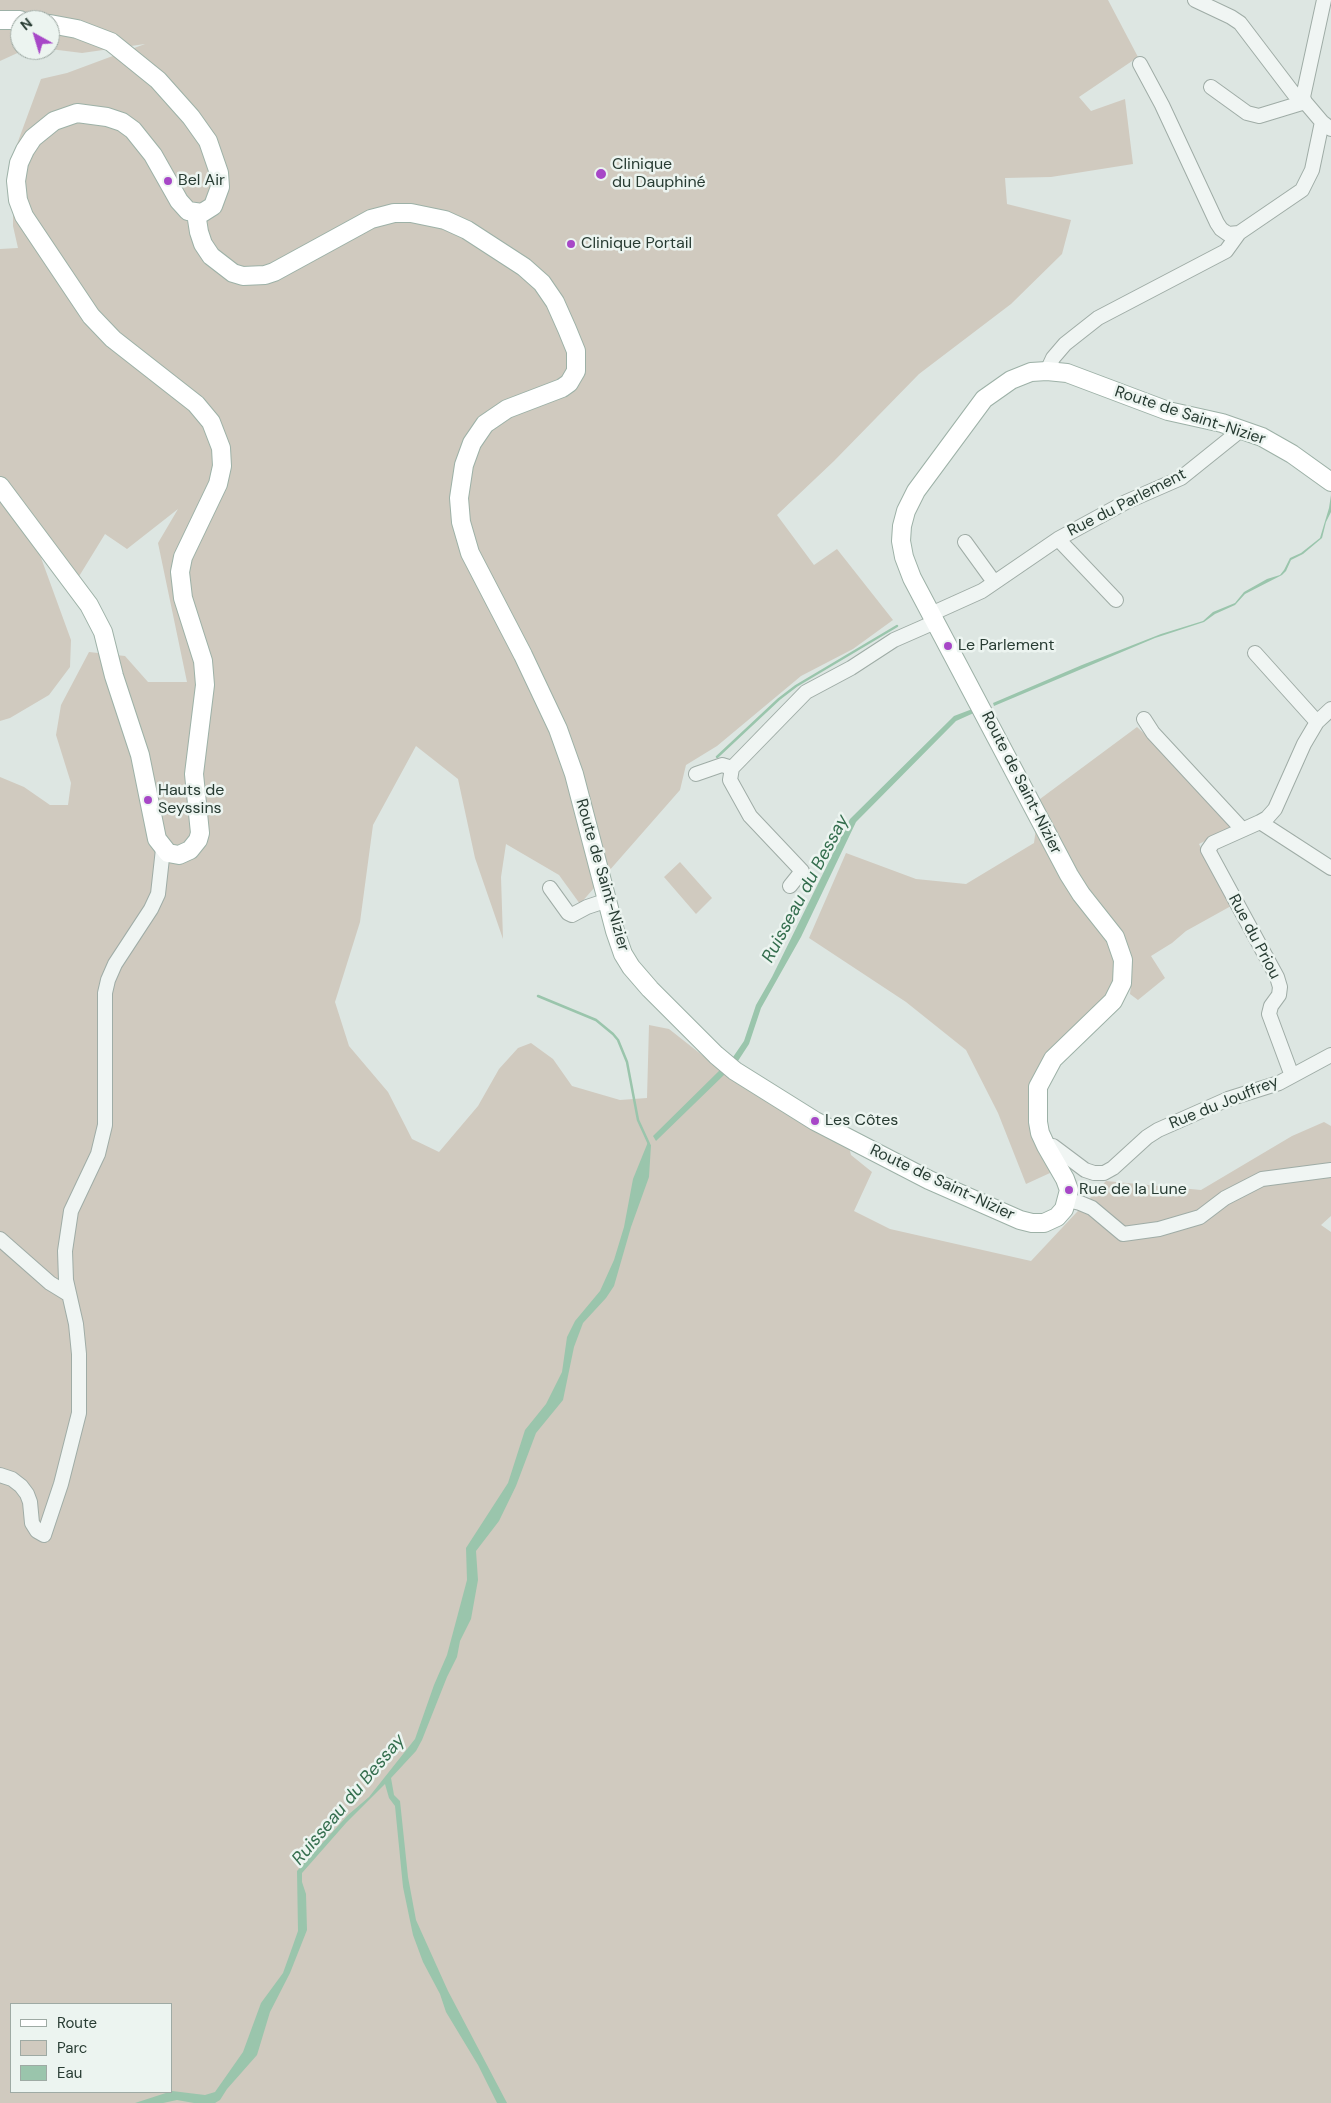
<!DOCTYPE html>
<html>
<head>
<meta charset="utf-8">
<style>
  body { margin:0 }
  #map { position:relative; width:1331px; height:2103px; overflow:hidden; background:#dde6e2; font-family:"DM Sans",sans-serif }
  canvas { display:block }
  .legend { position:absolute; left:10px; top:2003px; width:162px; height:90px; box-sizing:border-box; background:#ecf4f0; border:1px solid #9eaaa4; margin:0; padding:6px 9px; list-style:none; font-size:15px; color:#283c33 }
  .legend li { display:flex; align-items:center; gap:10px; height:25px }
  .legend b { width:25px; border:1px solid #9eaaa4 }
  .north { position:absolute; left:10px; top:10px; width:50px; height:50px; box-sizing:border-box; background:#ecf4f0; border:1px solid #9eaaa4; border-radius:50%; rotate:321deg; font-size:14px; font-weight:700; line-height:20px; text-align:center; color:#283c33 }
  .north::after { content:''; display:block; margin:auto; width:18px; height:22px; background:#a747c7; clip-path:polygon(50% 0,100% 100%,50% 72%,0 100%) }
</style>
</head>
<body>
<div id="map">
<canvas width="1331" height="2103"></canvas>
<ul class="legend">
<li><b style="height:6px;background:#fff"></b>Route</li>
<li><b style="height:14px;background:#d0cabf"></b>Parc</li>
<li><b style="height:14px;background:#9ac5ac"></b>Eau</li>
</ul>
<div class="north">N</div>
</div>
<script>
const ctx = document.querySelector('canvas').getContext('2d');
ctx.lineJoin = 'round';
function fill(path, color) { ctx.fillStyle = color; ctx.fill(path, 'evenodd'); }
const poly = rows => new Path2D(rows.map(r => 'M' + r).join(''));
function stroke(path, color, width, dash) { ctx.strokeStyle = color; ctx.lineWidth = width; ctx.lineCap = dash ? 'butt' : 'round'; ctx.setLineDash(dash || []); ctx.stroke(path); }
function write(font, color, halo, rows, align = 'center') {
  ctx.font = font + ' "DM Sans",sans-serif'; ctx.lineWidth = 5; ctx.setLineDash([]); ctx.textBaseline = 'middle'; ctx.strokeStyle = halo; ctx.fillStyle = color; for (const [text, x, y, turn = 0] of rows) {
    ctx.save(); ctx.translate(x, y); ctx.rotate((+turn || 0) * Math.PI / 180); ctx.textAlign = isNaN(turn) ? turn : align; if (halo) ctx.strokeText(text, 0, 0); ctx.fillText(text, 0, 0); ctx.restore();
  }
}
fill(poly([
  [0,0,1108,0,1138,57,1079,97,1091,111,1125,99,1133,164,1051,177,1005,178,1007,204,1071,220,1062,254,1011,304,919,374,834,461,777,515,814,565,837,549,893,620,853,649,801,676,717,746,686,765,680,790,580,904,559,875,506,844,501,877,503,939,475,858,458,779,416,746,373,825,360,922,335,1002,349,1046,388,1092,412,1139,439,1152,478,1106,499,1069,518,1048,531,1043,553,1059,572,1086,620,1100,647,1098,649,1025,669,1029,735,1081,849,1147,851,1155,872,1172,854,1211,890,1229,1031,1261,1106,1181,1201,1190,1292,1136,1324,1122,1331,1126,1331,1216,1321,1225,1331,1232,1331,2103,0,2103,0,777,24,787,50,805,68,805,71,783,56,735,61,705,89,652,125,656,148,682,187,682,158,543,178,509,127,549,105,534,78,578,36,544,71,640,70,667,49,695,10,718,0,721,0,249,18,248,13,226,13,155,41,79,67,73,145,44,82,53,50,49,50,20,20,20,20,50,24,50,0,61],
  [11,2004,171,2004,171,2092,11,2092],
  [1137,727,1163,751,1207,798,1231,828,1199,844,1231,906,1186,931,1172,943,1151,956,1165,978,1138,1000,1130,994,1131,985,1084,1016,1044,1060,1031,1120,1050,1173,1026,1184,998,1113,966,1050,906,1002,809,938,846,853,916,879,966,884,1034,843,1040,799],
  [680,862,712,898,696,914,664,877]
]), '#d0cabf');
fill(poly([
  [1331,495,1331,512,1326,522,1322,538,1303,554,1291,560,1286,571,1282,575,1245,594,1235,605,1215,614,1204,622,1155,638,994,706,993,703,1082,665,1161,634,1203,621,1213,612,1235,603,1244,592,1267,579,1280,575,1284,570,1290,558,1301,553,1320,538,1329,508],
  [975,708,976,712,956,721,856,822,801,937,761,1008,749,1044,736,1064,731,1060,744,1041,756,1005,772,977,850,819,954,716],
  [722,1068,726,1073,656,1141,653,1136],
  [648,1142,651,1145,649,1177,631,1227,614,1286,606,1298,583,1323,574,1347,563,1400,536,1433,516,1486,499,1521,476,1551,478,1580,471,1619,460,1641,457,1657,447,1677,422,1740,416,1751,391,1778,394,1795,400,1801,408,1877,416,1920,448,1991,507,2103,497,2103,478,2065,446,2012,440,1994,423,1962,413,1935,403,1887,395,1806,389,1798,385,1784,346,1823,302,1873,302,1882,306,1894,307,1930,290,1973,270,2012,257,2055,227,2089,220,2100,215,2103,194,2103,177,2100,163,2103,135,2103,172,2091,205,2095,215,2092,243,2052,261,2003,283,1973,292,1948,298,1931,297,1871,348,1815,369,1797,415,1739,434,1685,447,1655,467,1580,466,1548,508,1483,525,1430,546,1404,562,1372,567,1337,575,1321,600,1291,614,1260,624,1227,633,1179]
]), '#9ac5ac');
stroke(poly([
  [717,757,779,699,796,686,897,626],
  [538,996,596,1020,613,1034,618,1040,627,1062,638,1120,649,1144]
]), '#9ac5ac', 2.5);
const minor = poly([
  [1195,0,1231,17,1240,23,1294,94,1303,97,1305,102,1322,122,1331,129],
  [1140,64,1162,105,1217,223,1221,229,1228,234,1239,233],
  [1211,87,1247,113,1259,116,1305,102],
  [1303,97,1324,0],
  [1047,371,1053,358,1065,344,1098,318,1226,251,1239,233,1302,190,1312,170,1322,122],
  [1058,539,1116,600],
  [965,542,994,582],
  [931,614,982,591,1058,539,1126,502,1181,478,1242,429],
  [1255,653,1317,722],
  [1144,719,1153,733,1242,829],
  [732,768,730,780,750,816,802,871,790,886],
  [696,774,722,765,732,768,806,692,851,668,894,640,935,622],
  [1260,822,1267,818,1275,809,1304,744,1317,722,1331,709],
  [550,888,568,913,572,915,587,907,608,900],
  [1292,1076,1269,1014,1271,1006,1279,995,1280,987,1277,977,1208,850,1213,843,1260,822,1331,868],
  [1046,1146,1053,1146,1085,1170,1094,1173,1104,1173,1113,1168,1147,1137,1158,1130,1228,1099,1279,1083,1331,1055],
  [1067,1200,1080,1203,1092,1208,1123,1234,1159,1229,1200,1217,1225,1198,1262,1179,1331,1170],
  [0,1239,50,1283,68,1294],
  [0,1475,12,1479,21,1486,27,1494,30,1502,32,1523,37,1531,44,1535,61,1484,79,1413,79,1354,76,1324,66,1280,65,1251,71,1211,98,1154,105,1125,105,993,108,980,115,964,151,909,158,894,163,849]
]);
const major = poly([
  [0,20,20,20],
  [196,213,199,232,203,244,211,256,233,273,243,276,265,275,274,272,371,219,394,213,411,213,445,220,467,230,524,267,542,283,555,302,567,329,576,351,576,371,569,383,562,388,507,409,485,424,472,443,464,465,459,498,461,522,470,553,523,655,558,729,574,774,615,931,623,954,631,967,650,989,716,1055,735,1071,815,1121,929,1180,1020,1220,1032,1223,1044,1223,1057,1217,1064,1209,1069,1190,1065,1179,1046,1146,1040,1133,1038,1122,1038,1087,1053,1059,1113,1001,1122,983,1123,960,1115,937,1081,894,1069,875,912,578,904,557,901,541,902,526,906,511,916,491,984,399,1011,380,1031,372,1047,371,1067,373,1168,411,1222,423,1262,437,1292,454,1331,482],
  [0,486,89,605,103,632,114,676,140,755,157,839,168,853,179,855,190,850,198,840,200,833,194,774,205,685,203,661,183,598,180,572,183,557,218,484,222,466,221,448,211,422,196,404,113,339,91,316,24,216,18,200,16,181,19,163,25,150,33,138,54,121,77,113,107,117,122,122,133,130,153,155,179,201,188,211,202,213,213,206,220,187,219,173,208,141,191,117,158,80,111,42,77,29,50,24]
]);
stroke(minor, '#9faca6', 16);
stroke(major, '#9db1a7', 20);
stroke(minor, '#f0f5f3', 14);
stroke(major, '#fff', 18);
for (const [x, y, r, color] of [
  [601,174,6,"#a747c7"],
  [168,181,5,"#a747c7"],
  [571,244,5,"#a747c7"],
  [948,646,5,"#a747c7"],
  [148,800,5,"#a747c7"],
  [815,1121,5,"#a747c7"],
  [1069,1190,5,"#a747c7"]
]) { const dot = new Path2D(); dot.arc(x, y, r, 0, 2 * Math.PI); ctx.fillStyle = color; ctx.fill(dot); stroke(dot, '#ecf4f0', 2); }
write('16px', '#283c33', '#ecf4f0', [
  ["Clinique",612,165],
  ["du Dauphiné",612,183],
  ["Bel Air",178,181],
  ["Clinique Portail",581,244],
  ["Le Parlement",958,646],
  ["Hauts de",158,791],
  ["Seyssins",158,809],
  ["Les Côtes",825,1121],
  ["Rue de la Lune",1079,1190]
], 'left');
write('16px', '#283c33', '#ecf4f0', [
  ["Route de Saint-Nizier",1190,416,18],
  ["Rue du Parlement",1127,503,-27],
  ["Route de Saint-Nizier",1021,783,63],
  ["Route de Saint-Nizier",602,875,74],
  ["Rue du Priou",1254,937,62],
  ["Rue du Jouffrey",1224,1103,-22],
  ["Route de Saint-Nizier",942,1183,25]
]);
write('italic 18px', '#346e4e', '#ecf4f0', [
  ["Ruisseau du Bessay",806,889,-62],
  ["Ruisseau du Bessay",349,1800,-50]
]);
</script>
</body>
</html>
